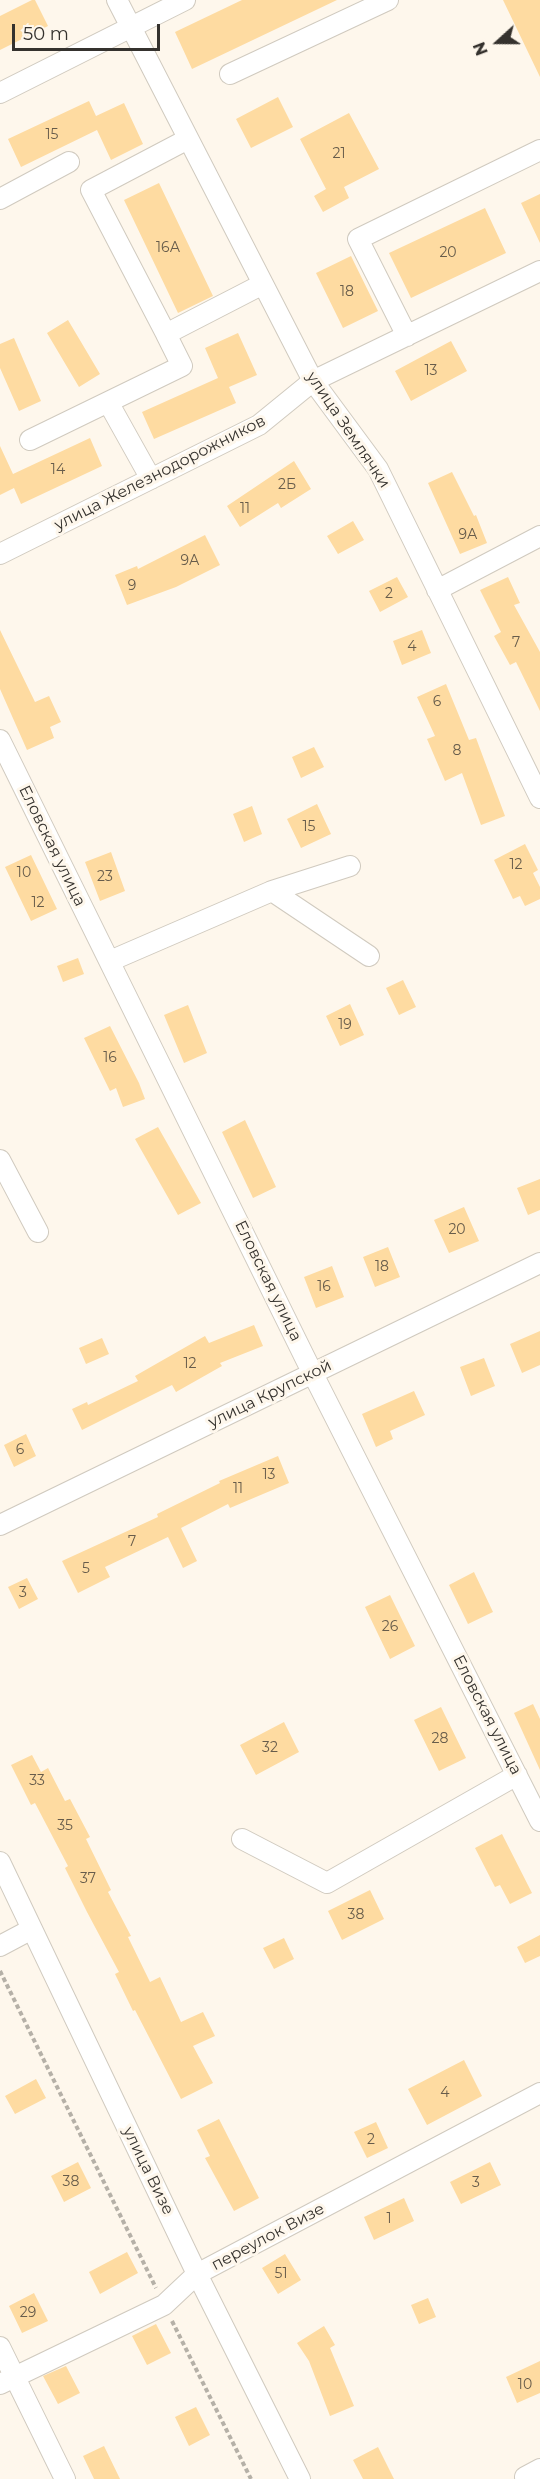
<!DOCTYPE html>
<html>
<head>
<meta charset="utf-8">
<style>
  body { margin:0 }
  #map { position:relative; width:540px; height:2479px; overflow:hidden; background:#fef7ec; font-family:Montserrat,sans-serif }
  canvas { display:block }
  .north { position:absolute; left:468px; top:12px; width:60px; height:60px; -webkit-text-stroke:4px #fef7ec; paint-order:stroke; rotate:249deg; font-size:16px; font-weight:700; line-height:24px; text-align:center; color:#35322e }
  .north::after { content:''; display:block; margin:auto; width:21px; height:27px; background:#35322e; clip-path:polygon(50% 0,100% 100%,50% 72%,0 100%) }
  .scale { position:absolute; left:12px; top:24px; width:148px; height:27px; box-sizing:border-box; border:3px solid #35322e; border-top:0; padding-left:8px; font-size:18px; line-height:21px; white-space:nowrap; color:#35322e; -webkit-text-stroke:4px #fef7ec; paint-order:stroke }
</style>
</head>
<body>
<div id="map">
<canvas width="540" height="2479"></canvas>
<div class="north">N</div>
<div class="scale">50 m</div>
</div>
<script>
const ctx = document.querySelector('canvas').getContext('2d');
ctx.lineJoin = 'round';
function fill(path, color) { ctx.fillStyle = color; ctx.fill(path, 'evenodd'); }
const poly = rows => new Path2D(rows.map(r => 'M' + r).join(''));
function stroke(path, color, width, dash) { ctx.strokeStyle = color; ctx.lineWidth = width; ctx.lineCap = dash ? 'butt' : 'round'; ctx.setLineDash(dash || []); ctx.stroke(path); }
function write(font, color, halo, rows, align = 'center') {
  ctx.font = font + ' Montserrat,sans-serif'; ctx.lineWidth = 6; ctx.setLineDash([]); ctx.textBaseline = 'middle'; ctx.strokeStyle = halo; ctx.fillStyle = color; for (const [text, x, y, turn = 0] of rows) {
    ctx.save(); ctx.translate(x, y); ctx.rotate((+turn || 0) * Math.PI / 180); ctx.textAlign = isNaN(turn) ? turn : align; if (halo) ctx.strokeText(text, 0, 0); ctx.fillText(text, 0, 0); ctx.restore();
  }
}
fill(poly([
  [32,0,35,0,48,26,0,50,0,16],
  [242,0,337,0,192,69,175,32],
  [503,0,540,0,540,77],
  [278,97,293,127,251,148,236,119],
  [89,101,96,116,124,103,143,144,111,160,97,130,21,167,8,139],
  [349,113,379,169,344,187,349,198,323,212,314,196,326,189,300,139],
  [159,183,213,296,178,313,124,200],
  [540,194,540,243,521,203],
  [485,208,506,253,411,298,389,253],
  [351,256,378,311,343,328,316,273],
  [68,320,100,374,79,387,47,333],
  [238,333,257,375,229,387,236,403,154,439,142,412,218,378,205,348],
  [14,338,41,401,19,411,0,368,0,344],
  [451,341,467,371,411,401,395,371],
  [90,438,102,466,21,504,14,488,0,495,0,446,13,474],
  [294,461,311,489,281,508,278,503,240,527,227,506],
  [452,472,474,516,476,515,487,543,460,554,428,483],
  [353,521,364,540,338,554,327,536],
  [205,535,220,565,176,587,127,605,115,575,137,566,138,569],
  [397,577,408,597,380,612,369,591],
  [508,577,520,603,514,605,540,652,540,711,516,662,510,665,494,636,501,632,480,590],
  [0,630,35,702,49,696,61,722,50,727,54,738,27,750,0,689],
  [422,630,431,653,402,665,393,641],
  [446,684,469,740,476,738,505,816,481,825,462,773,445,781,427,739,435,736,417,697],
  [314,747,324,767,301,778,292,757],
  [317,804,331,834,301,848,287,819],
  [252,806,262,834,244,842,233,814],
  [525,844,538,870,533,873,540,887,540,899,525,906,520,896,513,899,494,860],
  [111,852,125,891,100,901,85,862],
  [31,855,57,909,31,921,5,867],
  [78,958,84,974,63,982,57,966],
  [403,980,416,1007,399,1015,386,988],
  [350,1004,364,1035,340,1046,326,1016],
  [188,1005,207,1053,184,1063,164,1015],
  [110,1026,139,1083,145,1099,123,1107,116,1088,110,1091,84,1038],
  [245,1120,276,1187,253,1198,222,1132],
  [158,1127,201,1203,178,1215,135,1139],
  [540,1179,540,1210,528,1215,517,1188],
  [464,1207,479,1241,449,1253,434,1220],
  [388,1247,400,1277,375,1287,363,1257],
  [332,1266,344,1297,316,1308,304,1277],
  [254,1325,263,1346,220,1363,222,1366,176,1392,172,1385,82,1430,72,1409,87,1402,88,1405,138,1381,135,1376,205,1336,209,1343],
  [540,1331,540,1365,522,1373,510,1344],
  [102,1338,109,1354,86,1364,79,1348],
  [484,1358,495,1386,471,1396,460,1367],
  [414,1391,425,1415,390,1431,393,1439,376,1447,362,1414],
  [26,1434,36,1456,14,1467,4,1445],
  [278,1456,289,1483,230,1508,228,1504,181,1528,197,1561,183,1568,168,1537,105,1567,110,1577,78,1593,62,1561,158,1517,157,1514,220,1483,219,1481],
  [474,1572,493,1612,468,1624,449,1585],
  [27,1578,38,1599,19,1609,8,1587],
  [390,1595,415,1646,390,1659,365,1607],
  [533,1704,540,1719,540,1770,514,1713],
  [441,1707,466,1758,439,1771,414,1720],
  [284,1722,299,1752,256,1775,240,1745],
  [32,1755,41,1772,48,1768,65,1801,70,1799,90,1837,86,1839,111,1890,108,1892,131,1936,128,1937,150,1982,160,1977,181,2022,203,2012,215,2036,193,2046,213,2083,181,2099,135,2010,133,2011,115,1974,119,1972,87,1912,65,1868,68,1866,35,1803,31,1805,11,1765],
  [502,1834,532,1893,510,1904,500,1885,495,1887,475,1848],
  [370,1890,384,1919,342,1940,328,1911],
  [540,1935,540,1956,525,1963,517,1947],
  [284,1938,294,1959,274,1969,263,1948],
  [464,2060,482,2096,427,2125,408,2089],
  [36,2079,46,2098,15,2114,5,2096],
  [219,2119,259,2198,234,2211,205,2158,210,2156,197,2130],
  [376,2122,388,2148,367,2158,354,2132],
  [78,2162,91,2188,64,2202,51,2176],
  [490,2162,501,2185,461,2204,450,2182],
  [404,2198,414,2221,374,2240,364,2217],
  [127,2252,138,2273,100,2294,89,2272],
  [285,2254,301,2280,278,2294,262,2268],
  [34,2293,48,2321,22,2333,9,2306],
  [428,2298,436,2317,419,2324,411,2305],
  [156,2324,171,2353,147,2365,132,2336],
  [324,2326,335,2345,330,2348,354,2406,330,2416,309,2361,297,2343],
  [540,2361,540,2393,517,2403,506,2377],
  [66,2366,80,2393,58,2404,43,2376],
  [196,2407,210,2435,189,2446,175,2417],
  [104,2446,120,2479,94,2479,83,2456],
  [378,2447,394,2479,363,2479,353,2460]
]), '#fedba1');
const minor = poly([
  [117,0,313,381,378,469,540,798],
  [230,74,388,0],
  [0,93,185,0],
  [188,139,91,190,166,334,263,284],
  [0,199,69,162],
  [407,336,358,239,540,150],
  [108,402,151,479],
  [30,440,182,366,166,334],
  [0,554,259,425,313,381,540,271],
  [437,590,540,536],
  [0,740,313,1374,540,1821],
  [272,891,350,866],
  [110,961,272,891,369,956],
  [0,1160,38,1232],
  [0,1525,540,1263],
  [242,1839,327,1883,517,1775],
  [0,1862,197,2274,300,2479],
  [0,1946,32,1929],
  [0,2347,65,2479],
  [0,2384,164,2305,197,2274,540,2093],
  [525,2477,540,2469]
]);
stroke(minor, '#d0cabf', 22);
stroke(poly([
  [0,1971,156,2288],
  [172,2321,251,2479]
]), '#b5b0a7', 4, [4.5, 3]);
stroke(minor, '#fff', 20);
write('14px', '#675c4b', null, [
  ["15",52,135],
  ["21",339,154],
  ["16А",168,248],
  ["20",448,253],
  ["18",347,292],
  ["13",431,371],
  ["14",58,470],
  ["2Б",287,485],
  ["11",245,509],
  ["9А",468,535],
  ["9А",190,561],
  ["9",132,586],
  ["2",389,594],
  ["7",516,643],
  ["4",412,647],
  ["6",437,702],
  ["8",457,751],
  ["15",309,827],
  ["12",516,865],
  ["10",24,873],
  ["23",105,877],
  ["12",38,903],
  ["19",345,1025],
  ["16",110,1058],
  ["20",457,1230],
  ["18",382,1267],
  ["16",324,1287],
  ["12",190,1364],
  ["6",20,1450],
  ["13",269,1475],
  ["11",238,1489],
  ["7",132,1542],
  ["5",86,1569],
  ["3",23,1593],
  ["26",390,1627],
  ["28",440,1739],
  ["32",270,1748],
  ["33",37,1781],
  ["35",65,1826],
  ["37",88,1879],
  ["38",356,1915],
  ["4",445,2093],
  ["2",371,2140],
  ["38",71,2182],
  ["3",476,2183],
  ["1",389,2219],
  ["51",281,2274],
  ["29",28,2313],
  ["10",525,2385]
]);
write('16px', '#35322e', '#fef7ec', [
  ["улица Землячки",348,430,56],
  ["улица Железнодорожников",160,473,-27],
  ["Еловская улица",52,846,64],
  ["Еловская улица",268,1281,64],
  ["улица Крупской",270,1394,-26],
  ["Еловская улица",487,1715,63],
  ["улица Визе",148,2171,64],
  ["переулок Визе",268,2237,-28]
]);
</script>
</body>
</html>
